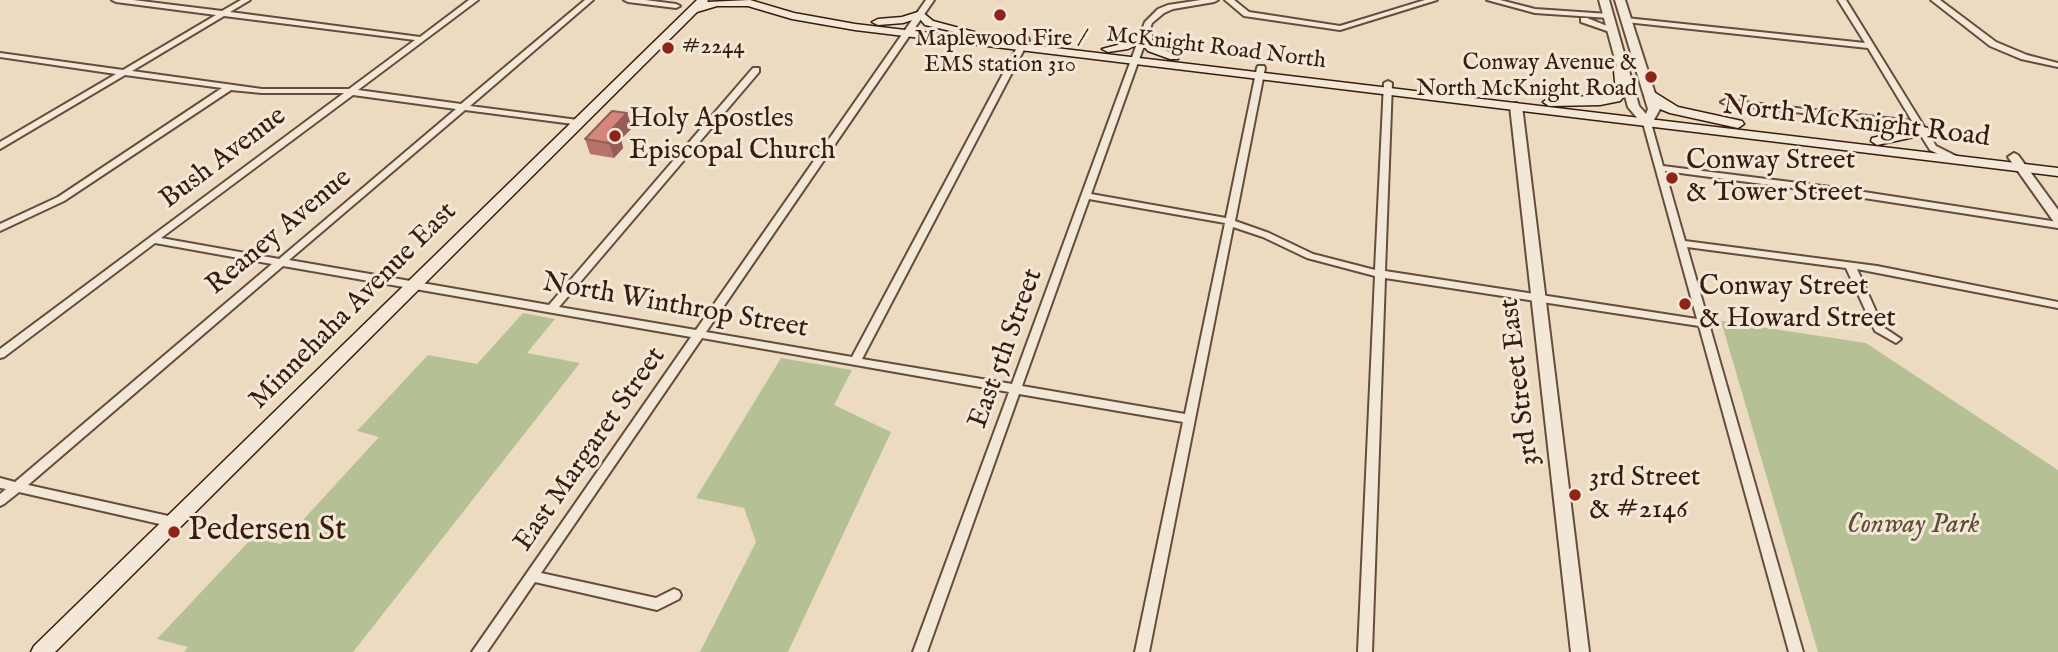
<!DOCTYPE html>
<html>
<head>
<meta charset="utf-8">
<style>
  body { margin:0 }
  canvas { display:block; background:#eddbc1 }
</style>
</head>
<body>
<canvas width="2058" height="652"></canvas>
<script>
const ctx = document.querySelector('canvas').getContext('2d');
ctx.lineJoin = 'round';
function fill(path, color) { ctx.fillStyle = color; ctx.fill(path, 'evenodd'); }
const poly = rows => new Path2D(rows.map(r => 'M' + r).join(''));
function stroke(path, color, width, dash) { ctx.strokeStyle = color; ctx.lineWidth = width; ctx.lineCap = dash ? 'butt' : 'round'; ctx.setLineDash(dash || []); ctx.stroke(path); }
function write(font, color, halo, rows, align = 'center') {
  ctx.font = font + ' "IM FELL English",serif'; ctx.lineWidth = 6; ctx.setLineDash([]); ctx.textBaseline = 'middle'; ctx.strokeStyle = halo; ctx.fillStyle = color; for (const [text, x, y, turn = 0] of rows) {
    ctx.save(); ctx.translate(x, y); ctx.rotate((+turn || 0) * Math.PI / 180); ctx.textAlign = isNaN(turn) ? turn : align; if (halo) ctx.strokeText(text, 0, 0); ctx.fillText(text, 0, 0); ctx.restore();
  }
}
fill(poly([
  [523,313,555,319,527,353,580,363,353,652,184,652,188,647,157,639,252,538,281,544,379,437,357,431,428,355,477,364],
  [1721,321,1866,343,2058,470,2058,652,1818,652],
  [781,358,852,370,834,405,891,432,788,652,700,652,756,542,744,508,696,498]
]), '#b5c195');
const minor = poly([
  [112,0,133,0,222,11,241,0,250,0,230,12,420,37,469,0,478,0,358,90,461,104,585,0,593,0,470,106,578,120,581,121,581,125,465,110,289,260,549,305,753,68,759,68,759,72,559,307,696,330,926,0,934,0,706,332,852,357,1021,40,1028,38,1029,40,862,359,1012,384,1145,22,1158,9,1168,5,1201,0,1218,0,1214,2,1173,9,1164,13,1152,23,1091,194,1226,218,1257,68,1258,66,1264,66,1265,68,1235,221,1269,233,1313,254,1375,270,1384,83,1388,81,1392,83,1385,271,1697,319,1643,123,1647,120,1651,123,1663,166,1838,188,2058,222,2058,228,1838,194,1665,171,1685,241,1877,266,2058,302,2058,308,1857,269,1883,327,1901,339,1896,343,1875,331,1846,268,1687,247,1803,652,1789,652,1699,326,1385,278,1372,652,1358,652,1375,276,1307,258,1263,237,1233,227,1149,652,1135,652,1183,422,1019,394,927,652,913,652,1009,392,702,338,541,573,656,598,674,589,679,591,681,595,679,599,657,610,535,582,487,652,472,652,691,337,283,266,28,485,173,517,177,518,179,522,177,526,173,527,19,492,4,504,0,506,0,494,6,489,0,488,0,478,15,482,272,264,155,243,4,357,0,358,0,349,344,93,262,93,231,90,64,201,0,231,0,224,58,197,222,88,125,75,0,149,0,142,116,74,0,57,0,53,123,70,216,15,116,2,112,0],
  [224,16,415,40,349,89,262,89,132,71,224,16],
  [353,95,456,109,279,259,161,238,353,95],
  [1089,199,1225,223,1185,414,1022,386,1089,199],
  [624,0,645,0,676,4,680,6,676,8,628,2,624,0],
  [1225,0,1234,0,1249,12,1340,26,1425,0,1437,0,1340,30,1244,16,1225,0],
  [1487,0,1500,0,1535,9,1609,14,1613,16,1609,18,1535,13,1487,0],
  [1838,0,1846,0,1936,146,1958,157,1958,161,1952,161,1930,150,1915,126,1725,104,1721,102,1725,100,1912,121,1868,48,1626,22,1622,20,1626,18,1865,43,1838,0],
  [1931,0,1940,0,1996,42,2027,55,2058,63,2058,67,2021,59,1990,46,1931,0],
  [1581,18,1587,18,1617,30,1610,32,1581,22,1581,18]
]);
const tertiary = poly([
  [1599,0,1609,0,1639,106,1646,114,1648,109,1615,0,1625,0,1660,109,1651,125,1643,125,1628,107,1599,0],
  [1516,103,1522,106,1589,652,1571,652,1510,106,1516,103],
  [2014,153,2018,155,2058,210,2058,223,2054,222,2008,157,2014,153]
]);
const secondary = poly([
  [697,0,708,0,707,2,750,0,794,13,855,24,2058,168,2058,176,855,30,792,19,748,6,717,6,697,12,55,652,31,652,34,646,697,0],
  [921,11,933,21,978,33,972,36,925,25,919,18,903,23,878,25,872,22,878,19,902,17,921,11],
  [1146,32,1152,35,1152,42,1156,47,1178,55,1178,59,1170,59,1148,51,1141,43,1128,49,1108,52,1102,49,1125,43,1146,32],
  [1623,61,1629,65,1626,71,1628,92,1620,101,1600,105,1549,106,1543,102,1549,98,1612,95,1616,91,1614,71,1619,63,1623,61],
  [1649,89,1678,107,1742,121,1744,124,1738,128,1670,113,1660,109,1645,96,1645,90,1649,89],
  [1923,127,1928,128,1928,134,1877,145,1871,141,1872,138,1923,127]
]);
stroke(minor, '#664c3b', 4);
stroke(tertiary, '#664c3b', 4);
stroke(secondary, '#391c0e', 3);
fill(minor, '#f3e8d7');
fill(tertiary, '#f3e8d7');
fill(secondary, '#f3e8d7');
fill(poly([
  [627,113,632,128,621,139,623,148,614,158,590,154,585,139]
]), '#b6736a');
fill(poly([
  [627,113,632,128,621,139,623,148,614,158,609,143,610,131]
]), '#945e56');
const building = poly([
  [612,111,627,113,610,131,619,133,609,143,585,139,612,111]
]);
fill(building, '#d4867b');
stroke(building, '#945e56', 2);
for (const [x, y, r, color] of [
  [1000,15,7,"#8f2418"],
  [668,48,7,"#8f2418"],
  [1651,77,7,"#8f2418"],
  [615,136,7,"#8f2418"],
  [1672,178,7,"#8f2418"],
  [1685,304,7,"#8f2418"],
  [1575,495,7,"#8f2418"],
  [174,532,7,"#8f2418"]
]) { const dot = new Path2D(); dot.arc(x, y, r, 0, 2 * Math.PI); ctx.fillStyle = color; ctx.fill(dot); stroke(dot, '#f3e8d7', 2.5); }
write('23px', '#391c0e', '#f3e8d7', [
  ["Maplewood Fire /",1000,40],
  ["EMS station 310",1000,66],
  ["#2244",682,48,"left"],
  ["Conway Avenue &",1637,64,"right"],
  ["North McKnight Road",1637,90,"right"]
]);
write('23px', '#391c0e', '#f3e8d7', [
  ["McKnight Road North",1216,49,7]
]);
write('28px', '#391c0e', '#f3e8d7', [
  ["Holy Apostles",629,120],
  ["Episcopal Church",629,152],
  ["Conway Street",1686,162],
  ["& Tower Street",1686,194],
  ["Conway Street",1699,288],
  ["& Howard Street",1699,320],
  ["3rd Street",1589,479],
  ["& #2146",1589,511]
], 'left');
write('28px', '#391c0e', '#f3e8d7', [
  ["North McKnight Road",1856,123,7],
  ["Bush Avenue",224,159,-37],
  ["Reaney Avenue",280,233,-40],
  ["Minnehaha Avenue East",354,307,-45],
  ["North Winthrop Street",675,307,10],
  ["East 5th Street",1007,349,-70],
  ["3rd Street East",1521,382,-97],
  ["East Margaret Street",591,450,-55]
]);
write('italic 28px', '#5e4e36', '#f3e8d7', [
  ["Conway Park",1913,526]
]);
write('33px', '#391c0e', '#f3e8d7', [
  ["Pedersen St",188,532]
], 'left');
</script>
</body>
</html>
